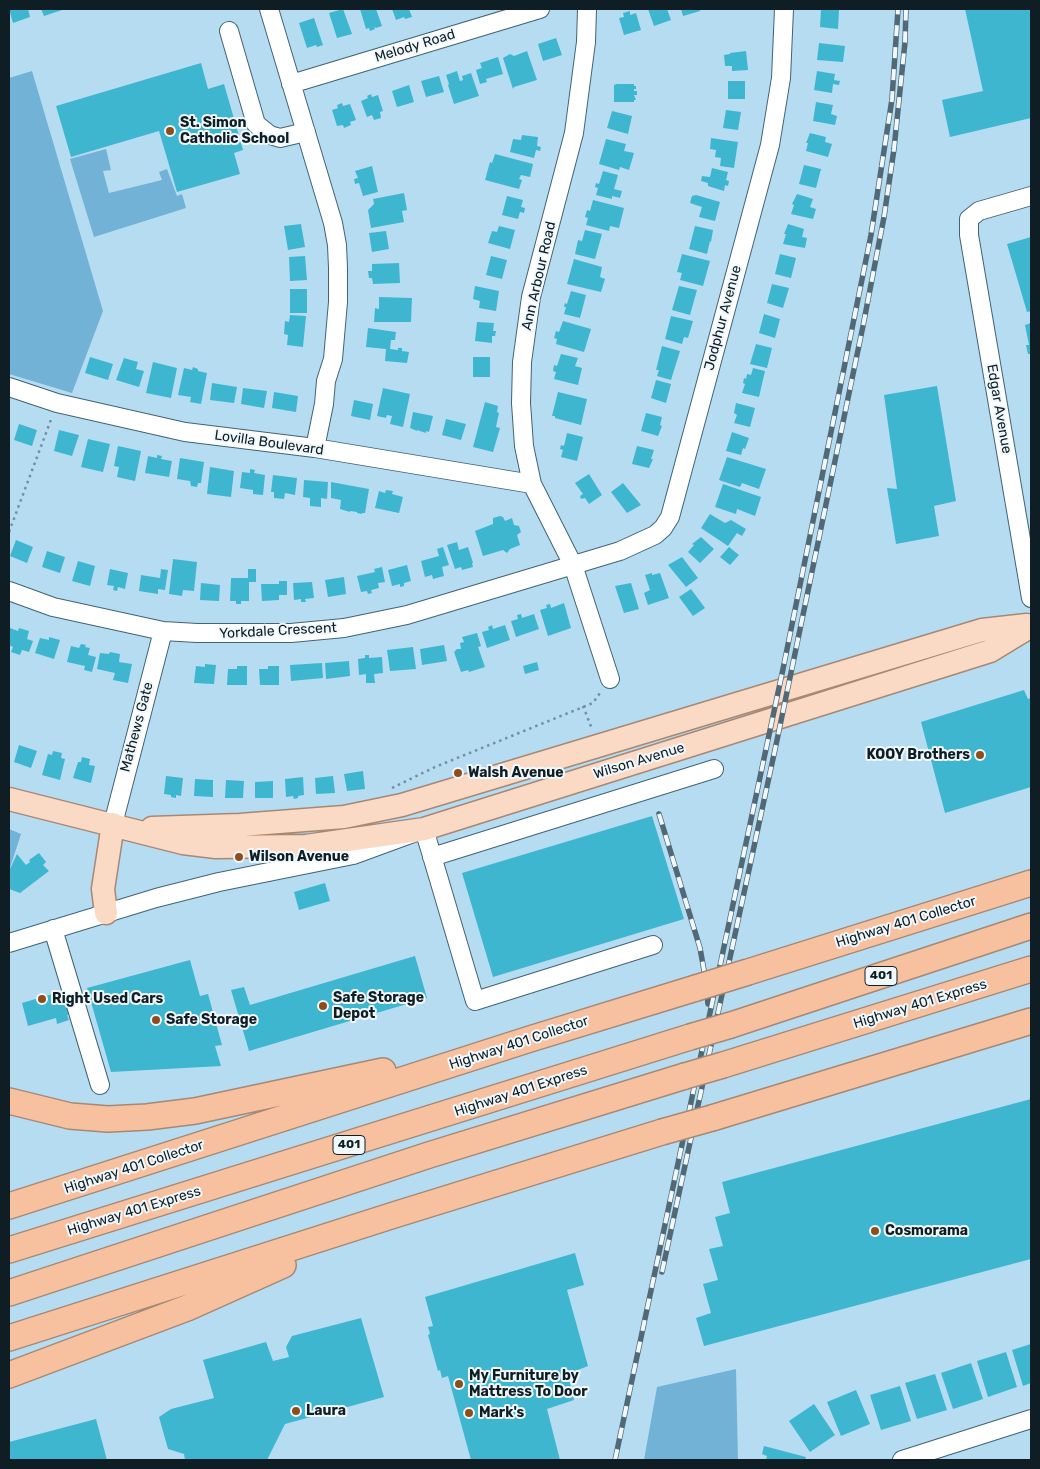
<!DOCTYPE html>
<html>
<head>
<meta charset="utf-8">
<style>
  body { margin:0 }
  #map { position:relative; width:1040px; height:1469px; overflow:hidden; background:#b6dcf2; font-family:Rubik,sans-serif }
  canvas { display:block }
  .frame { position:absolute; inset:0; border:10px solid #0f1d25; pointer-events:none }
</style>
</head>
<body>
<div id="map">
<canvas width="1040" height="1469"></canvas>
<div class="frame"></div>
</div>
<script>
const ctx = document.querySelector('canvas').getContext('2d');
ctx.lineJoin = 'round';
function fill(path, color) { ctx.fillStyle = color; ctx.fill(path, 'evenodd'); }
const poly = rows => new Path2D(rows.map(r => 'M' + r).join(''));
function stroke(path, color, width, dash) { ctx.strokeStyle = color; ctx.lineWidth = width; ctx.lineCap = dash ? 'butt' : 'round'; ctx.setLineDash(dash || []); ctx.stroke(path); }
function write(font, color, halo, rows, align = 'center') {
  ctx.font = font + ' Rubik,sans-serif'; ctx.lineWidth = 4; ctx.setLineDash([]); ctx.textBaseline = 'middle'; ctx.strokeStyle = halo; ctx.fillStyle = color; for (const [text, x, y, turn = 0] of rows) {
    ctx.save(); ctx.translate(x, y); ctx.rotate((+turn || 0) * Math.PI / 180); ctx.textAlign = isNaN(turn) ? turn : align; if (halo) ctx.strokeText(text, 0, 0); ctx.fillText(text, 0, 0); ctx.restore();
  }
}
fill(poly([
  [32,71,103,311,72,393,9,374,9,78],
  [106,149,111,170,103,171,109,193,162,180,159,172,167,169,177,196,182,194,186,208,94,237,70,159],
  [9,829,21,834,9,871],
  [736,1369,738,1460,644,1460,657,1387]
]), '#72b2d6');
fill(poly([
  [9,9,28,9,30,17,13,23],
  [41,9,62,9,62,10,44,16],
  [343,9,352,34,337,38,329,13],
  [360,9,376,9,382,26,376,28,374,27,375,29,370,31,369,28,366,29],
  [392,9,409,9,412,17,405,19,404,17,396,20],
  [648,9,667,9,671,20,654,26],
  [681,9,700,9,700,11,683,16],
  [821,9,839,10,838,29,820,27],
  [965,9,1031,9,1031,118,950,137,942,100,983,91],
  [630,11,630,15,636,13,641,30,624,35,619,18,624,17,623,13],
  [314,18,323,45,317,47,316,45,307,48,299,23],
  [556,38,562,55,543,61,538,44],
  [819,43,845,46,843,62,817,60],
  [527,51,537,80,514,87,513,89,503,58,510,54,514,56],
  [746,51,748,70,732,71,732,66,725,66,724,55,730,54,730,53],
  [498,57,503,74,486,79,487,82,480,84,476,70,482,68,480,63],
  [201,63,208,89,224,84,243,150,234,153,240,174,177,192,159,131,71,157,56,106],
  [457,71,460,81,463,80,462,76,471,73,479,96,454,104,448,85,449,84,446,75],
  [817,71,835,74,834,80,840,81,839,85,833,84,832,93,814,90],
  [439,76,444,92,426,97,421,81],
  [728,81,745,81,745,99,728,99],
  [617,84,634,84,634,86,636,86,636,89,634,89,634,91,637,91,637,95,634,95,636,100,634,100,634,102,614,102,614,85],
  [409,85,414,102,397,107,392,91],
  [371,94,372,97,378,95,383,111,380,112,381,118,374,120,372,115,367,117,361,101,368,98,367,96],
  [816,102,833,105,831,114,837,116,835,125,813,121],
  [342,103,343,106,350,104,356,120,350,122,351,125,344,128,343,125,337,126,332,110,338,108,337,105],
  [726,110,741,112,738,130,723,128],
  [612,111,632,116,628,134,607,128],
  [810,133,826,137,825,142,832,144,828,157,806,151,808,143,806,143],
  [522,135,538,137,537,146,541,147,540,151,536,150,534,158,510,152,513,139,521,140],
  [711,138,738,142,734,168,720,166,721,158,715,157,716,150,710,149],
  [606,139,626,144,624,151,634,153,629,170,620,167,619,170,599,164],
  [495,154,533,164,530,177,521,175,519,179,522,180,519,189,485,180,490,162,492,163],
  [804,165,821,169,816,188,799,184],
  [372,166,378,192,363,196,359,183,355,184,354,179,358,178,355,171],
  [712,168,728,172,726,180,729,181,728,186,725,185,724,191,708,186,708,183,701,181,702,176,710,177],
  [603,171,618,175,614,189,622,191,620,198,612,196,612,199,596,195,598,188,595,187,596,183,599,184],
  [404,193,407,210,402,211,404,222,371,228,368,210,374,204,373,199],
  [797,194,813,199,810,207,816,209,813,219,791,214,794,205,792,204],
  [696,195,720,202,715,221,699,217,702,207,690,203,692,196],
  [507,196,523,200,521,207,525,208,524,213,520,212,518,219,502,215],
  [593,200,624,208,619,228,610,226,609,231,586,225,588,218,585,217,587,210,590,211],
  [301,224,305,247,288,250,284,226],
  [788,224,804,229,802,237,807,238,805,248,783,244,786,234,784,234],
  [499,226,515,230,510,249,488,243,492,231,497,232],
  [695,226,713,230,711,242,710,241,707,254,689,249],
  [585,230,602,234,595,259,575,254,578,240,582,241],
  [386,231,389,249,372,252,369,233],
  [1031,237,1031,311,1027,312,1007,244],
  [682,254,710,261,703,286,680,280,682,273,677,272],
  [780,254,796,258,791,278,775,274],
  [305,256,307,280,290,281,289,257],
  [491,256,507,260,502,279,486,275],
  [574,259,602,267,600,277,605,279,601,292,567,284],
  [399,263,400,283,373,284,372,278,369,278,368,271,372,271,372,264],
  [772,284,789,288,783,308,767,303],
  [475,286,499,291,496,311,479,308,480,301,473,299],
  [679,286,697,290,690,315,672,310],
  [290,289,307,289,307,313,290,313],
  [571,291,586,295,580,318,564,314,566,307,564,307,565,303,567,304],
  [379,297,412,298,411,322,374,322,375,308,379,309],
  [764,314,780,319,775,338,759,333],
  [290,315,306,316,303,347,287,345,288,335,284,334,285,321,289,322],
  [671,316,693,321,688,338,684,337,682,344,665,339],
  [563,321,591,329,584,352,556,344,557,339,554,338,556,331,559,332],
  [477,322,494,323,493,331,496,331,495,336,492,336,492,343,475,341],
  [1031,323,1031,354,1028,354,1026,345,1029,345,1025,325],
  [368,328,396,332,395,340,391,340,390,349,398,350,398,348,402,348,402,351,409,352,407,363,385,361,386,349,366,347],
  [756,344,772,348,767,368,750,364],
  [662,346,680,351,671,380,657,376,659,370,656,370],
  [561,354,578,358,575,366,582,368,578,385,554,379,556,372,553,371,554,365,557,366],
  [90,357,113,364,108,380,85,373],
  [473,357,490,357,490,377,473,377],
  [124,358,138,362,136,369,144,371,139,387,116,380],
  [153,362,177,368,171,398,146,393],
  [193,367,198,369,198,371,207,373,201,404,190,402,191,397,178,395,184,368,192,370],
  [753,368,765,371,759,397,742,393,745,384,743,383,744,378,746,379,747,374,751,375],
  [656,380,671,384,666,403,651,398],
  [212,383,237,387,234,403,210,400],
  [937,386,956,501,934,506,939,536,896,544,887,488,897,489,884,395],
  [243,388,267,391,264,408,241,404],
  [383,388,410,394,403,427,390,424,392,416,387,415,386,418,377,416],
  [274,392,298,396,296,412,272,408],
  [558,392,587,399,581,425,555,418,555,416,552,416],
  [354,400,373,404,370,420,351,416],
  [485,402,498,406,497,412,499,413,496,427,500,428,493,452,473,447],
  [736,403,755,408,750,427,734,423,737,415,734,413],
  [413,412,433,416,429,432,426,431,426,433,417,430,417,431,410,428],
  [646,413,662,417,660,425,662,426,658,436,641,431],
  [446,419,466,424,461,440,442,435],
  [19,424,37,430,32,446,14,440],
  [59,430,79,435,72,456,54,451],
  [732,432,749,438,745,449,743,448,741,455,726,451],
  [567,433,583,437,577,461,561,457,563,450,560,449,561,445,564,446],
  [88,439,110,444,103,472,81,467],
  [118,446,141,451,135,481,117,477,119,467,114,466],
  [637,446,654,450,651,459,653,459,649,468,632,464],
  [157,455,162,456,161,459,172,461,169,477,145,473,148,456,157,458],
  [727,457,766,469,759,489,742,483,740,487,719,480],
  [180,458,204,462,201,483,198,483,197,487,191,486,190,481,177,479],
  [210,467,234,471,231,497,207,494],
  [250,469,255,470,254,473,265,475,263,495,253,494,253,490,240,488,242,472,250,473],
  [589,474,602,495,589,504,585,498,581,499,580,496,583,494,575,483],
  [273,475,297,478,295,495,285,493,284,499,274,498,274,492,271,492],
  [304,480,328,482,327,499,321,498,321,507,310,506,310,498,303,497],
  [331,482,369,489,365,513,362,513,362,514,357,513,357,512,350,511,350,512,340,509,341,500,331,498],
  [623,483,641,505,627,513,611,492],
  [723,484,761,497,755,516,737,509,736,514,715,507],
  [386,490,393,491,392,494,403,497,399,513,375,508,379,491,385,493],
  [710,514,725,523,731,520,746,529,742,536,737,533,728,546,701,528],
  [500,516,503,517,505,521,512,518,514,525,519,526,521,532,517,535,520,545,510,549,507,553,503,550,483,556,475,531,493,524,493,518],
  [701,537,714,549,700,563,688,552,694,545,692,544],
  [16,540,33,547,27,563,10,556],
  [457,542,459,550,468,547,473,563,472,563,473,567,462,570,461,567,455,569,447,545],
  [443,547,449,565,442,567,444,576,433,579,432,575,425,577,421,561,439,556,437,549],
  [729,547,739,555,730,565,720,557],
  [47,551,65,557,60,573,42,567],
  [682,557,698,578,686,587,668,565],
  [173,559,197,562,194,591,183,590,182,596,169,594],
  [78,561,95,566,90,586,72,581],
  [407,565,411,581,404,583,404,586,400,587,400,584,392,586,388,570],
  [382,567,385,582,378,583,379,588,371,590,372,593,368,594,367,591,361,592,357,576,375,572,374,569],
  [110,569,128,573,125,589,118,587,117,591,113,590,114,586,107,585],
  [161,569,168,570,165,590,158,589,158,594,139,591,141,575,160,578],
  [248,569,256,569,256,582,249,582,249,601,241,601,241,604,236,604,236,601,230,601,231,578,248,578],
  [652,573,652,575,660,573,669,598,648,605,644,593,650,590,645,575],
  [344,577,346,594,328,597,325,580],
  [279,581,287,581,287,595,279,595,279,600,262,601,261,584,279,584],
  [312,582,314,598,305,599,306,602,301,602,301,599,294,600,293,583],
  [201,583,220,585,219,601,200,600],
  [631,583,639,609,624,613,615,586],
  [691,589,705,608,693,616,679,597],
  [564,603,571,628,548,636,540,610,547,608,546,605,550,604,551,608],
  [521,614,522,618,534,614,539,629,516,637,511,621,518,619,517,615],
  [492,625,493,629,505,625,510,640,487,648,482,632,489,630,488,627],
  [10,628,18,631,19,628,29,631,27,639,33,641,29,652,22,650,20,655,11,652,13,647,9,645],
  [477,633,481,646,478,647,485,667,469,672,468,670,461,672,454,652,457,649,461,649,460,643,464,642,462,637],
  [49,637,60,640,54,659,35,653,40,638,49,640],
  [81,644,86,645,85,647,90,648,88,655,96,657,92,672,84,670,85,666,67,662,71,646,79,648],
  [444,645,447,661,422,665,420,649],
  [413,647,416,669,390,671,387,650],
  [110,652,120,654,119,662,132,664,128,683,113,680,115,673,97,669,100,653,109,654],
  [365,655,369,655,369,658,382,657,383,673,374,674,375,683,366,683,366,674,359,675,358,659,365,658],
  [349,661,350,676,326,679,325,663],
  [537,662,539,670,525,674,523,666],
  [322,663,323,678,291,681,290,665],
  [205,664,216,665,214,684,194,683,196,666,205,667],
  [237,666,247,666,247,685,227,685,228,669,237,669],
  [268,666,279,666,279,685,260,685,259,669,268,669],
  [1024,690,1028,699,1031,698,1031,787,945,813,921,722],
  [19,745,37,751,31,768,14,762],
  [53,751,62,753,61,758,65,759,60,780,42,775,48,754,52,755],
  [82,757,90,759,89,765,95,766,91,783,73,778,78,762,81,762],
  [363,771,365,789,347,791,344,774],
  [166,776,183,778,181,796,176,795,176,798,171,797,171,795,164,794],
  [333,776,335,793,316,794,315,778],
  [303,777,304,795,298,796,298,798,294,799,293,796,286,797,285,779],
  [195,779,213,780,213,797,194,796],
  [226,780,244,781,243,798,225,798],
  [273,781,273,798,255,798,255,782],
  [652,816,684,919,493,977,462,873],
  [39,853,46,862,43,865,49,871,20,893,9,889,9,871,17,854,26,865,30,862,29,860],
  [325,883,330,901,299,910,294,892],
  [415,956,427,998,249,1051,231,990,244,987,250,1005],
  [190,960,200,996,208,994,222,1045,215,1046,221,1066,111,1072,87,988],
  [69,989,76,1012,67,1015,69,1020,57,1024,56,1018,28,1026,22,1003],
  [1031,1099,1031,1259,704,1346,696,1318,711,1313,703,1284,718,1280,709,1249,723,1246,715,1217,730,1213,722,1182],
  [575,1253,584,1285,567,1290,588,1366,568,1374,574,1400,547,1409,560,1460,471,1460,448,1376,442,1378,440,1370,438,1371,428,1335,430,1334,428,1327,433,1326,425,1297],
  [361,1318,384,1397,285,1424,267,1460,185,1460,184,1454,168,1449,159,1417,171,1409,214,1398,203,1360,266,1342,273,1361,289,1357,286,1347,292,1336],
  [1031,1344,1031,1383,1023,1386,1012,1350],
  [1006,1352,1017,1387,988,1397,977,1361],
  [971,1363,983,1399,953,1409,941,1373],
  [935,1374,947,1410,917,1419,905,1383],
  [900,1386,911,1421,881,1430,870,1395],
  [856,1390,870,1424,841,1436,827,1402],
  [814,1404,835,1435,810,1452,789,1421],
  [96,1419,107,1460,9,1460,9,1442],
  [764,1446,806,1457,805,1460,766,1460,767,1456,762,1454]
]), '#3fb6cf');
const minor = poly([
  [269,9,333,223,337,245,338,268,338,302,333,359,326,381,324,404,315,448],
  [587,9,586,42,574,133,531,297,522,362,521,403,524,446,532,484,573,565,610,679],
  [229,31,256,124,270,135,280,138,306,132],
  [291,84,540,9],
  [1031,196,979,211,969,219,969,235,1031,598],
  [9,387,57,403,185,432,315,448,532,484],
  [9,591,53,607,163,631,197,633,291,633,344,628,407,615,620,551,655,535,663,528,670,517,770,145,781,78,784,9],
  [113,824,163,631],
  [432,857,714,769],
  [53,929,100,1085],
  [9,943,156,898,219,882,353,855,424,829,475,1001,653,945],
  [902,1460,1031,1419]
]);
const major = poly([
  [9,799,183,843,216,847,306,846,424,829,990,651,1031,626],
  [152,828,240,825,344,817,402,805,982,630,1027,625],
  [106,913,103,889,113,824]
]);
const highway = poly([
  [748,972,1031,883],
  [731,1025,1031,926],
  [723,1065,1031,969],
  [9,1101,70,1116,108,1119,147,1117,195,1111,383,1071],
  [712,1118,1031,1021],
  [9,1206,530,1039,696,988],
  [9,1250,690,1037],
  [9,1293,429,1155,685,1076],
  [9,1338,394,1215,662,1132],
  [9,1375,187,1308,283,1265]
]);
stroke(minor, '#406376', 20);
stroke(major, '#a68874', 25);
stroke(highway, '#a68874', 28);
stroke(poly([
  [9,532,52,417],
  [583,706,592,729,593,729],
  [392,788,435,767,593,703,602,690]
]), '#738fa0', 2.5, [2.5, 4]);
stroke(minor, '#fff', 18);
stroke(major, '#fadac5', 22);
stroke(highway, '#f7c19f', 25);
const rail = poly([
  [659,814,700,948,705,976,708,1004],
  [662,1272,776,745,863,326,884,217,894,149,905,42,906,9],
  [615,1460,783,669,871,235,892,99,898,9]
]);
stroke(rail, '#516976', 5.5);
stroke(rail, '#f0f8fc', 4, [11]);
const highwayBridge = poly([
  [696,988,748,972],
  [690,1037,731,1025],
  [685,1076,723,1065],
  [662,1132,712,1118]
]);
stroke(highwayBridge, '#a68874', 28, []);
stroke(highwayBridge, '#f7c19f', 25);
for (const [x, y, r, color] of [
  [170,131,5,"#8e4d1a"],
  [980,755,5,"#8e4d1a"],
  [458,773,5,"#8e4d1a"],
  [239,857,5,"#8e4d1a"],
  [42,999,5,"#8e4d1a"],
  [323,1006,5,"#8e4d1a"],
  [156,1020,5,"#8e4d1a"],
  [875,1231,5,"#8e4d1a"],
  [459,1384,5,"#8e4d1a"],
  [296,1411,5,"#8e4d1a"],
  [469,1413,5,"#8e4d1a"]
]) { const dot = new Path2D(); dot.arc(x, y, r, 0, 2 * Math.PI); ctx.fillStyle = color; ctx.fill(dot); stroke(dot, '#f0f8fc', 2); }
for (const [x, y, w] of [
  [881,976,32],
  [349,1145,32]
]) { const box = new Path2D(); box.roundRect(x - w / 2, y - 9.5, w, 19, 4); ctx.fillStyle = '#f0f8fc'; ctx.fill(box); stroke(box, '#0f1d25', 1); }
write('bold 12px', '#0f1d25', null, [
  ["401",881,976],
  ["401",349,1145]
]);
write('14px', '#0f1d25', '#f0f8fc', [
  ["Melody Road",415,46,-17],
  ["Ann Arbour Road",539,276,-77],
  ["Jodphur Avenue",723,318,-75],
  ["Edgar Avenue",999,409,80],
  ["Lovilla Boulevard",269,443,8],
  ["Yorkdale Crescent",278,631,-3],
  ["Mathews Gate",137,727,-75],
  ["Wilson Avenue",639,761,-17],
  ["Highway 401 Collector",906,922,-17],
  ["Highway 401 Express",920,1004,-17],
  ["Highway 401 Collector",519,1043,-18],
  ["Highway 401 Express",521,1091,-18],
  ["Highway 401 Collector",134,1167,-18],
  ["Highway 401 Express",134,1211,-17]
]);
write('bold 14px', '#0f1d25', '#f0f8fc', [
  ["St. Simon",180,123],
  ["Catholic School",180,139],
  ["KOOY Brothers",970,755,"right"],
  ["Walsh Avenue",468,773],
  ["Wilson Avenue",249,857],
  ["Safe Storage",333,998],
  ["Depot",333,1014],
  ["Right Used Cars",52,999],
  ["Safe Storage",166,1020],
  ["Cosmorama",885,1231],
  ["My Furniture by",469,1376],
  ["Mattress To Door",469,1392],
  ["Laura",306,1411],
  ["Mark's",479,1413]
], 'left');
</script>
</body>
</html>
